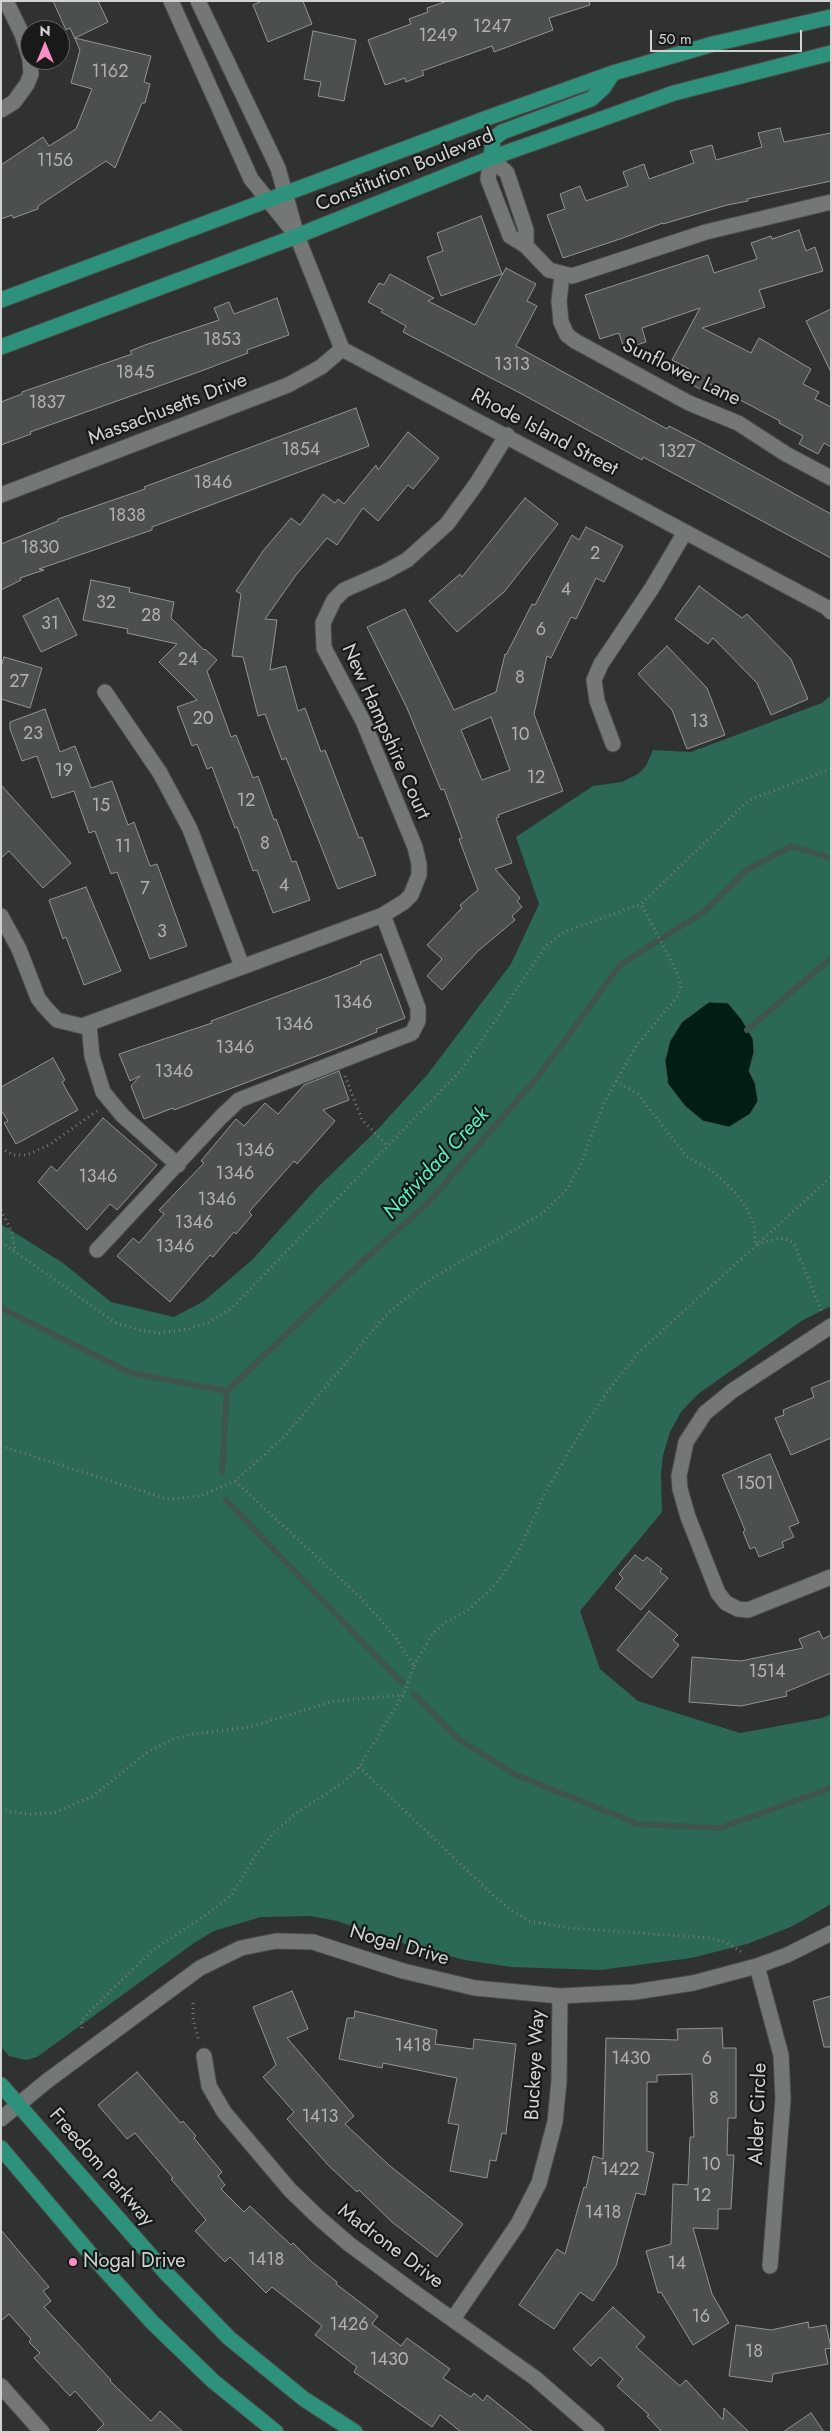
<!DOCTYPE html>
<html>
<head>
<meta charset="utf-8">
<style>
  body { margin:0 }
  #map { position:relative; width:832px; height:2433px; overflow:hidden; background:#2f3231; font-family:Jost,sans-serif }
  canvas { display:block }
  .frame { position:absolute; inset:0; border:2px solid #d1d3d2; pointer-events:none }
  .north { position:absolute; left:20px; top:20px; width:50px; height:50px; box-sizing:border-box; background:#181a19; border:1px solid #626463; border-radius:50%; rotate:0deg; font-size:14px; font-weight:700; line-height:20px; text-align:center; color:#d1d3d2 }
  .north::after { content:''; display:block; margin:auto; width:18px; height:22px; background:#fb8fc5; clip-path:polygon(50% 0,100% 100%,50% 72%,0 100%) }
  .scale { position:absolute; left:650px; top:30px; width:152px; height:22px; box-sizing:border-box; border:2px solid #d1d3d2; border-top:0; padding-left:6px; font-size:15px; line-height:18px; white-space:nowrap; color:#d1d3d2; -webkit-text-stroke:4px #181a19; paint-order:stroke }
</style>
</head>
<body>
<div id="map">
<canvas width="832" height="2433"></canvas>
<div class="frame"></div>
<div class="north">N</div>
<div class="scale">50 m</div>
</div>
<script>
const ctx = document.querySelector('canvas').getContext('2d');
ctx.lineJoin = 'round';
function fill(path, color) { ctx.fillStyle = color; ctx.fill(path, 'evenodd'); }
const poly = rows => new Path2D(rows.map(r => 'M' + r).join(''));
function stroke(path, color, width, dash) { ctx.strokeStyle = color; ctx.lineWidth = width; ctx.lineCap = dash ? 'butt' : 'round'; ctx.setLineDash(dash || []); ctx.stroke(path); }
function write(font, color, halo, rows, align = 'center') {
  ctx.font = font + ' Jost,sans-serif'; ctx.lineWidth = 4.5; ctx.setLineDash([]); ctx.textBaseline = 'middle'; ctx.strokeStyle = halo; ctx.fillStyle = color; for (const [text, x, y, turn = 0] of rows) {
    ctx.save(); ctx.translate(x, y); ctx.rotate((+turn || 0) * Math.PI / 180); ctx.textAlign = isNaN(turn) ? turn : align; if (halo) ctx.strokeText(text, 0, 0); ctx.fillText(text, 0, 0); ctx.restore();
  }
}
fill(poly([
  [831,695,831,1306,803,1320,698,1394,681,1412,670,1432,663,1455,661,1474,662,1512,580,1611,600,1669,638,1701,740,1733,822,1718,831,1714,831,1904,793,1926,747,1944,691,1958,600,1970,511,1967,465,1960,417,1948,337,1921,310,1916,261,1917,214,1931,194,1943,37,2057,26,2060,9,2056,1,2047,1,1224,63,1263,111,1302,174,1317,204,1301,252,1260,318,1187,378,1129,427,1075,511,964,539,904,516,837,593,786,622,782,638,774,646,766,653,750,691,752,822,703]
]), '#2b6855');
const water = poly([
  [709,1002,728,1003,742,1020,753,1039,754,1052,749,1071,755,1083,758,1101,750,1114,729,1127,703,1121,685,1106,668,1084,665,1061,670,1041,682,1022,709,1002]
]);
fill(water, '#001e14');
stroke(water, '#3f544d', 1);
stroke(poly([
  [747,1030,831,958],
  [1,1308,131,1373,227,1391],
  [227,1391,354,1269,428,1203,540,1074,620,965,705,911,747,870,791,846,831,858],
  [222,1472,227,1391],
  [226,1500,402,1683],
  [414,1694,458,1739,516,1775,638,1824,720,1828,831,1788]
]), '#3f544d', 6);
const building = poly([
  [53,1,98,1,108,22,75,38,151,56,144,82,150,84,145,103,142,103,115,168,106,161,38,206,38,209,13,218,12,215,1,219,1,165,43,137,49,146,76,129,92,89,71,83,80,50,70,28,66,30,53,1],
  [262,1,303,1,312,24,268,42,253,5,262,1],
  [447,1,589,1,590,5,549,18,553,30,494,52,492,46,422,71,424,75,406,82,405,78,385,85,368,40,411,24,409,19,428,12,427,8,447,1],
  [313,31,356,40,344,101,318,96,321,82,304,79,313,31],
  [780,128,784,142,831,133,831,181,747,199,748,201,727,205,663,224,663,223,620,239,563,258,547,215,565,209,560,194,580,186,586,201,628,186,623,172,644,164,649,179,694,163,690,151,712,145,716,160,762,147,758,133,780,128],
  [481,216,502,274,441,296,427,257,443,251,437,233,481,216],
  [799,230,806,251,815,247,823,271,759,290,765,307,702,328,751,353,759,338,811,369,803,384,819,392,815,399,831,407,831,447,824,443,818,454,799,444,803,436,779,423,780,421,706,382,702,390,683,380,689,369,672,360,700,308,642,328,646,342,624,349,619,333,600,339,585,295,708,255,714,273,757,259,751,243,771,236,772,239,799,230],
  [506,268,536,284,527,301,537,306,516,346,667,429,669,426,704,444,831,514,831,558,643,457,642,460,520,393,403,332,406,326,381,312,383,310,368,302,379,283,384,285,390,274,434,298,428,301,475,325,506,268],
  [277,298,289,335,247,350,248,353,204,370,30,432,31,434,1,445,1,402,22,394,22,392,132,354,130,351,145,345,219,320,214,308,229,302,234,314,277,298],
  [831,309,831,372,806,321,831,309],
  [356,408,369,446,152,527,152,530,39,569,44,570,20,578,21,580,1,590,1,544,58,521,58,519,145,489,144,487,356,408],
  [408,432,439,458,413,489,408,485,378,521,363,508,337,545,327,538,296,575,265,619,277,620,270,670,286,666,298,711,305,708,321,752,325,750,359,838,362,837,376,875,338,889,286,758,282,760,265,714,258,716,243,657,232,656,241,594,236,591,263,551,291,518,300,525,323,494,335,503,338,499,344,504,376,465,378,470,408,432],
  [525,498,558,524,504,592,457,632,429,601,460,574,462,577,525,498],
  [586,527,623,546,604,582,596,578,576,619,571,617,551,658,547,656,534,714,563,791,498,815,499,817,496,818,512,863,495,869,520,898,517,901,522,907,512,916,515,920,478,951,442,990,427,976,442,959,427,945,462,908,460,905,478,890,459,839,462,838,444,789,441,790,407,708,367,627,405,609,454,710,496,692,505,654,506,655,532,604,535,605,572,535,579,540,586,527],
  [491,717,510,770,482,780,461,730,491,717],
  [91,580,130,588,129,592,174,602,171,618,204,650,205,649,217,660,207,671,231,737,236,735,253,778,258,776,274,820,276,819,292,862,296,861,310,900,273,913,257,870,253,871,237,827,235,828,212,767,207,769,197,744,192,746,177,707,197,700,159,662,177,644,127,633,128,629,83,620,91,580],
  [699,586,742,618,747,614,791,659,808,699,771,715,757,683,713,638,708,644,675,619,699,586],
  [58,598,77,635,41,652,23,616,58,598],
  [667,646,707,688,725,735,687,749,672,710,638,674,667,646],
  [4,657,42,668,30,708,1,699,1,667,4,657],
  [45,709,60,752,75,746,91,788,112,781,128,825,134,822,150,866,157,864,187,946,150,959,117,872,111,874,95,831,89,833,74,791,52,798,37,756,22,761,10,729,10,722,45,709],
  [1,785,71,863,43,888,9,851,1,858,1,785],
  [86,887,121,971,84,985,66,937,63,939,49,900,86,887],
  [381,954,405,1018,376,1029,377,1032,348,1044,174,1110,173,1108,144,1119,131,1086,140,1076,130,1081,119,1054,212,1023,211,1021,329,977,361,964,360,962,381,954],
  [53,1058,65,1080,62,1082,78,1110,16,1144,4,1123,8,1121,1,1110,1,1087,53,1058],
  [339,1071,349,1100,323,1110,335,1121,297,1164,294,1161,249,1212,252,1215,236,1234,234,1232,213,1257,210,1255,170,1302,117,1256,133,1238,139,1243,164,1214,159,1210,204,1163,201,1161,236,1119,244,1126,265,1103,278,1114,304,1085,339,1071],
  [103,1118,157,1165,117,1210,110,1204,87,1230,38,1182,51,1166,57,1171,103,1118],
  [831,1380,831,1438,791,1455,775,1418,784,1415,783,1410,814,1397,811,1388,831,1380],
  [770,1454,799,1523,789,1527,794,1537,782,1542,784,1547,759,1557,755,1547,750,1549,743,1532,745,1530,722,1475,770,1454],
  [635,1555,643,1561,647,1557,662,1569,660,1572,668,1578,641,1610,615,1588,623,1578,619,1574,635,1555],
  [649,1611,678,1635,673,1640,679,1645,652,1678,617,1650,649,1611],
  [819,1631,823,1639,831,1635,831,1673,786,1692,787,1696,741,1706,689,1702,692,1657,741,1661,803,1648,799,1639,819,1631],
  [292,1991,308,2029,287,2038,354,2116,345,2124,390,2166,463,2224,437,2257,392,2222,359,2190,357,2192,329,2166,287,2119,294,2112,263,2077,276,2065,253,2007,292,1991],
  [831,1996,831,2047,824,2047,813,2001,831,1996],
  [355,2011,437,2030,435,2044,473,2049,474,2039,516,2044,506,2134,502,2133,496,2161,490,2160,487,2178,450,2171,459,2125,448,2123,457,2078,383,2063,382,2068,339,2059,347,2018,354,2018,355,2011],
  [722,2028,723,2048,736,2048,736,2118,728,2118,727,2155,734,2155,731,2209,718,2209,718,2229,693,2228,712,2294,729,2323,693,2345,661,2292,658,2293,646,2251,671,2244,673,2184,688,2185,690,2137,694,2137,692,2074,657,2075,657,2082,647,2082,647,2151,654,2153,645,2195,636,2193,616,2266,593,2301,580,2292,554,2329,519,2305,557,2249,565,2254,584,2187,586,2188,593,2156,603,2159,606,2038,678,2040,677,2029,722,2028],
  [137,2072,181,2123,183,2121,196,2136,194,2138,222,2172,218,2176,225,2185,221,2189,244,2212,250,2206,291,2245,293,2243,312,2262,337,2282,336,2284,378,2316,372,2324,388,2336,401,2346,407,2338,450,2369,443,2378,471,2397,474,2393,483,2401,487,2395,533,2432,461,2432,440,2415,432,2427,354,2372,357,2367,315,2335,322,2326,272,2287,266,2293,230,2257,225,2262,195,2231,206,2220,171,2179,173,2178,135,2133,127,2139,98,2105,137,2072],
  [1,2230,49,2287,43,2291,51,2301,44,2307,111,2380,110,2381,151,2421,160,2411,183,2432,96,2432,104,2424,75,2391,70,2396,34,2358,40,2353,29,2342,31,2339,9,2314,1,2321,1,2230],
  [613,2307,645,2337,636,2347,680,2386,686,2380,723,2420,724,2408,749,2432,662,2432,647,2416,649,2415,617,2386,623,2379,600,2357,591,2366,573,2349,613,2307],
  [808,2322,809,2328,826,2325,831,2348,825,2349,828,2364,773,2374,772,2382,729,2376,736,2325,771,2330,808,2322],
  [811,2413,824,2432,783,2432,811,2413]
]);
fill(building, '#4b4f4d');
stroke(building, '#919593', 1);
const minor = poly([
  [6,1,22,34,30,59],
  [171,1,251,179,293,231],
  [198,1,278,168,297,236,342,349,826,607,831,612],
  [1,110,14,102,27,84,31,74,30,60],
  [491,158,507,173,526,230,526,246,510,236,488,179,491,158],
  [526,246,549,270,572,276,706,232,831,202],
  [562,275,559,301,561,322,567,335,575,341,689,403,738,423,786,454,831,478],
  [1,495,288,385,321,367,342,349],
  [105,692,160,773,190,829,242,966],
  [613,744,597,701,594,680,601,664,652,588,685,532],
  [1,916,19,949,38,998,44,1006,57,1020,82,1026,383,915,404,902,411,895,419,875,419,864,415,847,363,721,324,648,323,623,334,600,344,590,385,572,407,560,447,524,477,483,507,435],
  [89,1025,92,1056,103,1092,123,1116,178,1165],
  [97,1250,221,1117,239,1100,412,1033,418,1021,418,1008,383,915],
  [831,1326,732,1391,705,1413,686,1442,679,1476,680,1489,688,1517,718,1593,726,1603,738,1609,748,1610,831,1577],
  [757,1966,781,2055,783,2099,770,2266],
  [204,2056,209,2086,224,2112,290,2190,319,2218,349,2244,411,2290,535,2378,597,2432],
  [1,2119,47,2081,200,1968,241,1948,276,1941,313,1942,403,1971,475,1988,560,1996,635,1992,693,1983,757,1966,787,1955,831,1933],
  [453,2319,518,2224,539,2183,555,2122,559,2081,560,1996],
  [1,2386,42,2432]
]);
const major = poly([
  [491,158,493,139,502,132,591,99,603,88,613,73],
  [1,300,490,117,613,73,713,44,831,17],
  [1,347,297,236,491,158,593,122,674,93,831,53],
  [1,2085,165,2272,229,2338,304,2399,355,2432],
  [1,2148,93,2257,152,2322,213,2381,276,2432]
]);
stroke(minor, '#4b4e4d', 17);
stroke(major, '#4b4e4d', 17);
stroke(poly([
  [345,1076,362,1120,388,1146],
  [616,1081,638,1094,686,1156,712,1171,736,1193,747,1209,754,1225,756,1245,779,1238,789,1240,794,1244,822,1312],
  [1,1148,13,1155,27,1155,49,1145,97,1111],
  [1,1210,11,1230,15,1250],
  [1,1242,116,1323,139,1330,160,1333,188,1329,209,1322,232,1308,462,1069,546,946,564,932,641,904,749,800,831,769],
  [1,1446,167,1499,200,1496,235,1481,284,1437,384,1317,406,1298,431,1279,543,1213,567,1189,580,1166,605,1101,636,1046,678,996,681,987,677,972,641,904],
  [414,1666,432,1634,446,1622,467,1611,490,1590,505,1572,519,1550,545,1493,586,1423,607,1392,638,1353,831,1177],
  [359,1767,494,1896,511,1910,529,1921,570,1928,711,1938,727,1943,742,1952],
  [1,1808,11,1812,30,1814,54,1813,93,1796,149,1751,173,1739,193,1734,250,1727,334,1701,403,1695],
  [193,2003,193,2019,199,2041],
  [82,2028,81,2021,89,2012,152,1951,217,1907,232,1894,254,1858,273,1833,298,1812,344,1782,359,1767,403,1695,414,1666,396,1638,362,1599,235,1481]
]), '#787b7a', 3, [1, 4]);
stroke(minor, '#737775', 15);
stroke(major, '#2e917b', 15);
for (const [x, y, r, color] of [
  [73,2262,5,"#fb8fc5"]
]) { const dot = new Path2D(); dot.arc(x, y, r, 0, 2 * Math.PI); ctx.fillStyle = color; ctx.fill(dot); stroke(dot, '#181a19', 2); }
write('18px', '#b0b2b1', null, [
  ["1247",492,28],
  ["1249",438,37],
  ["1162",110,73],
  ["1156",55,162],
  ["1853",222,341],
  ["1313",512,366],
  ["1845",135,374],
  ["1837",47,404],
  ["1854",301,451],
  ["1327",677,453],
  ["1846",213,484],
  ["1838",127,517],
  ["1830",40,549],
  ["2",595,555],
  ["4",566,591],
  ["32",106,604],
  ["28",151,617],
  ["31",50,625],
  ["6",541,631],
  ["24",188,661],
  ["8",520,679],
  ["27",19,683],
  ["20",203,720],
  ["13",699,723],
  ["23",33,735],
  ["10",520,736],
  ["19",64,772],
  ["12",536,779],
  ["12",246,802],
  ["15",101,807],
  ["8",265,845],
  ["11",123,848],
  ["4",284,887],
  ["7",145,890],
  ["3",162,933],
  ["1346",353,1004],
  ["1346",294,1026],
  ["1346",235,1049],
  ["1346",174,1073],
  ["1346",255,1152],
  ["1346",235,1175],
  ["1346",98,1178],
  ["1346",217,1201],
  ["1346",194,1224],
  ["1346",175,1248],
  ["1501",755,1485],
  ["1514",767,1673],
  ["1418",413,2047],
  ["1430",631,2060],
  ["6",707,2060],
  ["8",714,2100],
  ["1413",320,2118],
  ["10",711,2166],
  ["1422",620,2171],
  ["12",702,2197],
  ["1418",603,2214],
  ["1418",266,2261],
  ["14",677,2265],
  ["16",701,2318],
  ["1426",349,2326],
  ["18",754,2353],
  ["1430",389,2361]
]);
write('20px', '#d1d3d2', '#181a19', [
  ["Constitution Boulevard",405,171,-22],
  ["Sunflower Lane",681,373,26],
  ["Massachusetts Drive",168,410,-21],
  ["Rhode Island Street",544,433,28],
  ["New Hampshire Court",385,732,66],
  ["Nogal Drive",399,1946,16],
  ["Buckeye Way",536,2065,-87],
  ["Alder Circle",759,2114,-88],
  ["Freedom Parkway",101,2168,49],
  ["Madrone Drive",390,2247,37]
]);
write('20px', '#d1d3d2', '#181a19', [
  ["Nogal Drive",83,2262]
], 'left');
write('italic 21px', '#58eec1', '#181a19', [
  ["Natividad Creek",437,1164,-47]
]);
</script>
</body>
</html>
